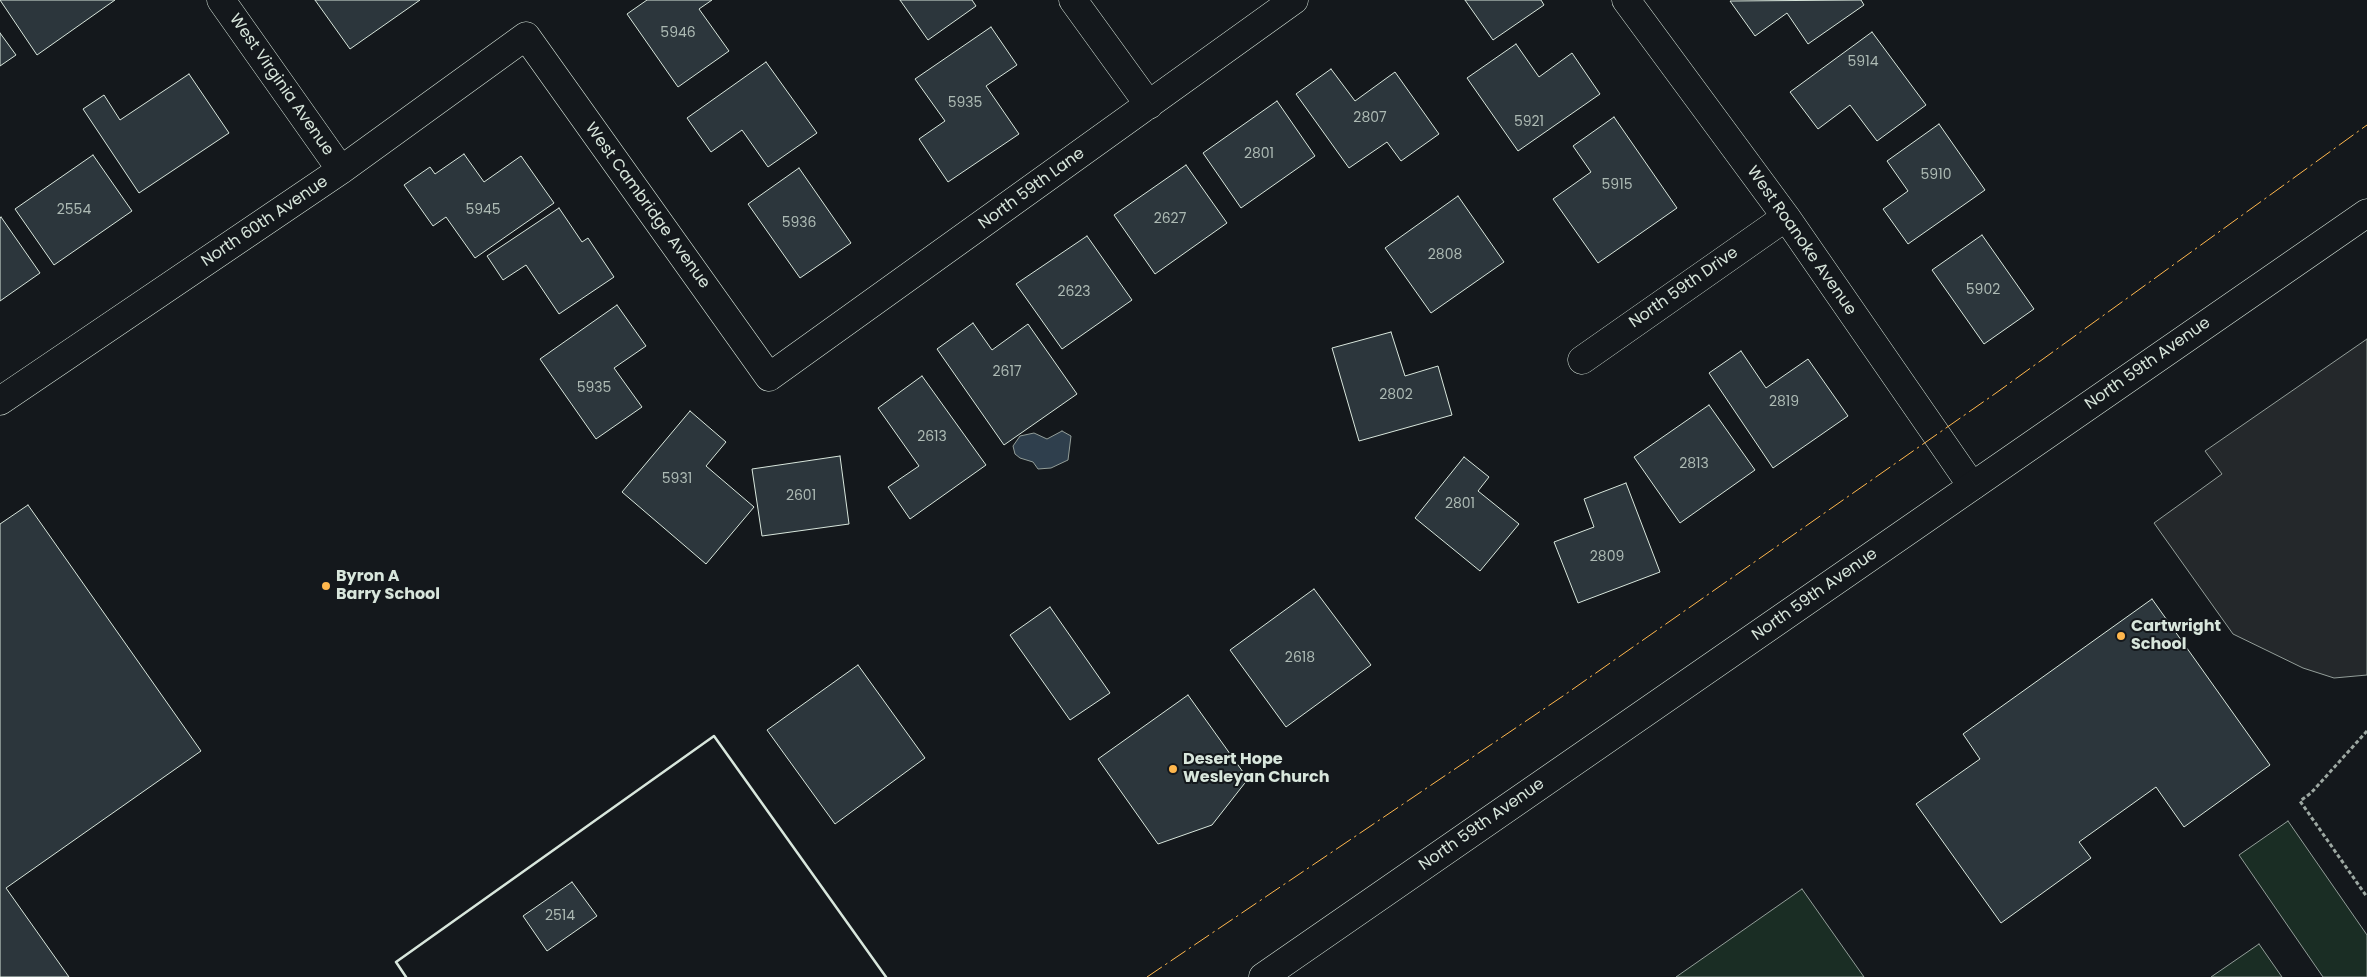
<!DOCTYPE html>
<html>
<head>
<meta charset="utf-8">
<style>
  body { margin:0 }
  canvas { display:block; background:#14181c }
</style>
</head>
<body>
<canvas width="2367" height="977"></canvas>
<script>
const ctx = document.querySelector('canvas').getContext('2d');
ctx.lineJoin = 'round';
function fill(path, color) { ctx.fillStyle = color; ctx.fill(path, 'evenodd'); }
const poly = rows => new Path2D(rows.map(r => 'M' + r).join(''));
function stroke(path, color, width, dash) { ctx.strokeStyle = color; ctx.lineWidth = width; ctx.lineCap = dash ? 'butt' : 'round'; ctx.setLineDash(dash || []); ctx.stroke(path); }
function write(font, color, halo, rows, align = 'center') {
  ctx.font = font + ' Poppins,sans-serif'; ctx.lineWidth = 4; ctx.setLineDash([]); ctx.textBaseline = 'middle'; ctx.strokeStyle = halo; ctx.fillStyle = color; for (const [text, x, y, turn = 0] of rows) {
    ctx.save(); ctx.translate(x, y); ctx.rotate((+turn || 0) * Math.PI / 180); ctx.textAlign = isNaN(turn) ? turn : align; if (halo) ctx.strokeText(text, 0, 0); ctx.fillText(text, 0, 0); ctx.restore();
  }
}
const green = poly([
  [2288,821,2367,935,2367,977,2323,977,2239,855,2288,821],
  [1802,889,1864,977,1676,977,1802,889],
  [2259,944,2282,977,2211,977,2259,944]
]);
fill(green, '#1a2d24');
stroke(green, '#939e99', 1);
const parking = poly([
  [2367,339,2367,675,2334,678,2303,668,2233,634,2154,523,2222,474,2205,451,2367,339]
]);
fill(parking, '#24282b');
stroke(parking, '#939e99', 1);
const water = poly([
  [1062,431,1071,436,1068,460,1051,468,1038,469,1033,462,1020,458,1015,454,1013,446,1020,436,1034,433,1047,439,1062,431]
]);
fill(water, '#2f3f4d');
stroke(water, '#939e99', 1);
const building = poly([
  [0,0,115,0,37,55,0,0],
  [315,0,420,0,350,49,315,0],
  [647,0,712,0,699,9,729,51,678,87,627,14,647,0],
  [900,0,972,0,976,6,928,40,900,0],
  [1465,0,1541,0,1544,5,1493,40,1465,0],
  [1861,0,1864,5,1808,44,1787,13,1755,36,1730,1,1861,0],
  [991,27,1017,65,986,86,1019,134,948,182,919,139,945,121,915,79,991,27],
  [1872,32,1926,105,1877,141,1850,105,1818,129,1790,92,1872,32],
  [0,33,16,55,0,66,0,33],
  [1516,44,1539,77,1572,53,1600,94,1518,151,1467,78,1516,44],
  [766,62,817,133,768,167,742,130,711,152,687,118,766,62],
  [1331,69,1355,101,1395,72,1439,134,1401,161,1387,142,1349,168,1296,94,1331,69],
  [189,74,229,133,139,193,83,109,104,95,120,120,189,74],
  [1277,101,1315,156,1241,208,1203,153,1277,101],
  [1614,117,1677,208,1598,263,1553,199,1591,172,1573,146,1614,117],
  [1939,124,1985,190,1908,244,1883,209,1908,191,1887,161,1939,124],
  [464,154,484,182,521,156,554,203,475,258,446,217,433,226,404,185,430,167,435,174,464,154],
  [93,155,132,211,54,265,15,209,93,155],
  [1186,165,1227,223,1155,274,1114,215,1186,165],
  [799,168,851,243,800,278,748,204,799,168],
  [1458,196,1504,262,1431,313,1385,248,1458,196],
  [559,208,582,242,588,238,614,277,559,314,526,265,503,280,487,256,559,208],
  [1,217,40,273,0,301,0,218,1,217],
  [1982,235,2034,309,1984,344,1932,270,1982,235],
  [1087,236,1132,300,1062,349,1016,284,1087,236],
  [617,305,646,346,614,368,642,407,596,439,540,359,617,305],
  [973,323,992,350,1028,324,1077,394,1004,445,937,349,973,323],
  [1391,332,1405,376,1438,366,1452,415,1359,441,1332,348,1391,332],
  [1741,351,1766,388,1808,359,1848,416,1773,468,1709,373,1741,351],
  [922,376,986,465,910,519,888,487,919,466,878,408,922,376],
  [1709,405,1755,470,1680,523,1634,457,1709,405],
  [690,411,726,442,706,466,754,507,706,564,622,492,690,411],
  [840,456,849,524,762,536,752,469,840,456],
  [1464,457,1489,477,1478,491,1519,524,1480,571,1415,518,1464,457],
  [1626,483,1660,572,1578,603,1554,542,1594,527,1584,499,1626,483],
  [28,505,201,751,6,888,69,977,0,977,0,524,28,505],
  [1314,589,1371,665,1286,727,1230,650,1314,589],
  [2152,599,2270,765,2184,827,2156,787,2079,842,2091,858,2001,923,1916,804,1980,759,1963,734,2152,599],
  [1050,607,1110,693,1070,720,1010,635,1050,607],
  [858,665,925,758,835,824,767,730,858,665],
  [1188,695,1248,779,1212,825,1158,844,1098,759,1188,695],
  [572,882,597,916,547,951,523,916,572,882]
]);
fill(building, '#2c363c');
stroke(building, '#d8e6dc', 1);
const street = poly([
  [221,0,341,170],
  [1073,0,1149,105],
  [1626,0,1786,217,1972,486],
  [1582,360,1786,217],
  [0,401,341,170,526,36,769,377,1294,0]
]);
const secondary = poly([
  [1263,977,2367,213]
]);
stroke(street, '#d8e6dc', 29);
stroke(secondary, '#d8e6dc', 29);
stroke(poly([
  [2367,731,2311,793,2300,801,2367,897]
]), '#9da8a2', 3, [4, 2.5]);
stroke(street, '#14181c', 28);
stroke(secondary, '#14181c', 28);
stroke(poly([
  [406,977,396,962,714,736,886,977]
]), '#d8e6dc', 2.5);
stroke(poly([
  [1147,977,1563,696,1996,393,2367,125]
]), '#ffb74d', 1, [18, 4, 2.5, 4]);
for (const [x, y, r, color] of [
  [326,586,5,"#ffb74d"],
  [2121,636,5,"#ffb74d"],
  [1173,769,5,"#ffb74d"]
]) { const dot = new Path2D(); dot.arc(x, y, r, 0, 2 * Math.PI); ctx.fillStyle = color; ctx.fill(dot); stroke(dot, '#14181c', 2); }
write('14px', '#adbab4', null, [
  ["5946",678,33],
  ["5914",1863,62],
  ["5935",965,103],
  ["2807",1370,118],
  ["5921",1529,122],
  ["2801",1259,154],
  ["5910",1936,175],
  ["5915",1617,185],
  ["2554",74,210],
  ["5945",483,210],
  ["2627",1170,219],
  ["5936",799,223],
  ["2808",1445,255],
  ["5902",1983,290],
  ["2623",1074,292],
  ["2617",1007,372],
  ["5935",594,388],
  ["2802",1396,395],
  ["2819",1784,402],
  ["2613",932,437],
  ["2813",1694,464],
  ["5931",677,479],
  ["2601",801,496],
  ["2801",1460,504],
  ["2809",1607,557],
  ["2618",1300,658],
  ["2514",560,916]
]);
write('16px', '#d8e6dc', '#14181c', [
  ["West Virginia Avenue",281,85,55],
  ["North 59th Lane",1032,189,-36],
  ["West Cambridge Avenue",647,206,54],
  ["North 60th Avenue",265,222,-34],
  ["West Roanoke Avenue",1801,241,55],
  ["North 59th Drive",1684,288,-35],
  ["North 59th Avenue",2148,364,-35],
  ["North 59th Avenue",1815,595,-35],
  ["North 59th Avenue",1482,825,-35]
]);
write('bold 16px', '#d8e6dc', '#14181c', [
  ["Byron A",336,577],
  ["Barry School",336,595],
  ["Cartwright",2131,627],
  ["School",2131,645],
  ["Desert Hope",1183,760],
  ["Wesleyan Church",1183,778]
], 'left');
</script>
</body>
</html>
